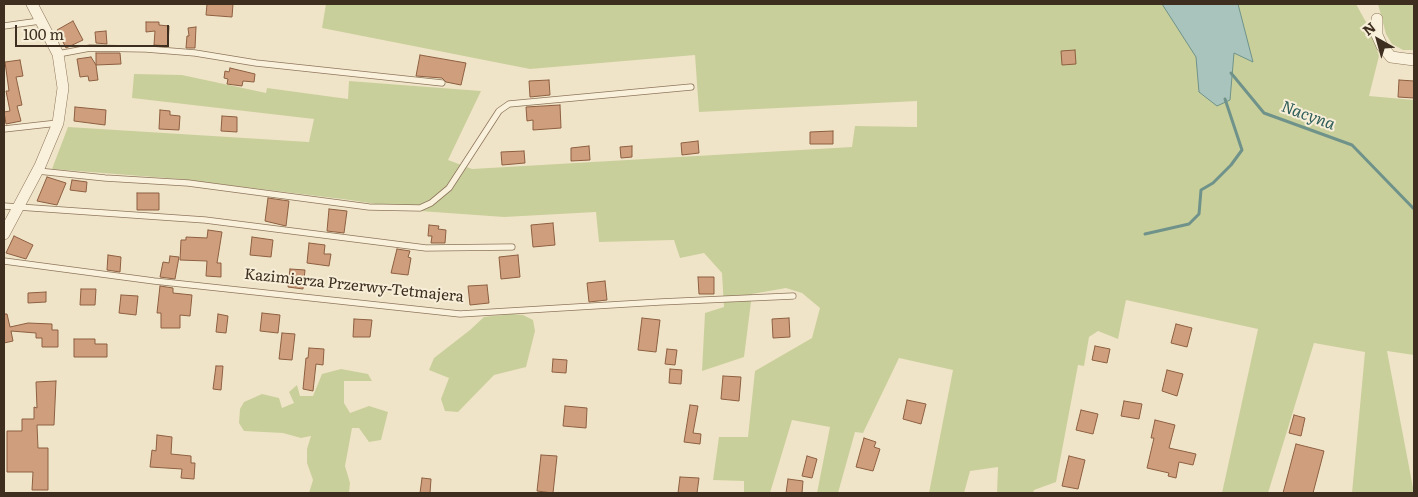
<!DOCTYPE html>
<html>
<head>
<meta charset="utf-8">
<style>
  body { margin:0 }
  #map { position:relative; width:1418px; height:497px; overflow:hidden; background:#f0e4c8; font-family:Literata,serif }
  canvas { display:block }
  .frame { position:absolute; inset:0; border:5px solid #3d2e20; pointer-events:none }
  .north { position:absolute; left:1353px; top:15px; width:50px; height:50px; -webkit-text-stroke:4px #f7eed8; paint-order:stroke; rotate:322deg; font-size:14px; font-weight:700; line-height:20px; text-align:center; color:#3d2e20 }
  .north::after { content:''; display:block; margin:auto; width:18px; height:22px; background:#3d2e20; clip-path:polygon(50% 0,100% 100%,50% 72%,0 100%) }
  .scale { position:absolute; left:15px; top:25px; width:154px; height:22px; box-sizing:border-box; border:2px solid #3d2e20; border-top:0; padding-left:6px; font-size:15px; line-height:18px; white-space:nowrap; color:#3d2e20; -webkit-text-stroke:4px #f7eed8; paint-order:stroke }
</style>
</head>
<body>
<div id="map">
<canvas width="1418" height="497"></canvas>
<div class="frame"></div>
<div class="north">N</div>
<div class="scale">100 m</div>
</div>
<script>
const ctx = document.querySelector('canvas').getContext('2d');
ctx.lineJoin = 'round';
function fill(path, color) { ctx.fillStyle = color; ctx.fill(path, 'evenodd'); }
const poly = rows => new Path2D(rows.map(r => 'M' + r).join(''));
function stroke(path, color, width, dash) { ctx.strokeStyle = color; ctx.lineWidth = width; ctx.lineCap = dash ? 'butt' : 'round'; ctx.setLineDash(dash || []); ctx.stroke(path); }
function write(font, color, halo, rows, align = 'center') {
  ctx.font = font + ' Literata,serif'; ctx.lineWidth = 4; ctx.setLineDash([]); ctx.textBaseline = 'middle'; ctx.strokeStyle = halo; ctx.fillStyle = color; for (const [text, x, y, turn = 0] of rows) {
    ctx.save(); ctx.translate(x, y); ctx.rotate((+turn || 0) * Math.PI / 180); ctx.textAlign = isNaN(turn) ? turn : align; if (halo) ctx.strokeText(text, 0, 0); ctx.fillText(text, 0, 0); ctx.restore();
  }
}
fill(poly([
  [326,4,1356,4,1372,33,1379,56,1369,96,1414,100,1414,355,1387,351,1414,493,1352,493,1365,352,1314,343,1268,493,1222,493,1258,329,1126,300,1118,339,1098,331,1089,337,1084,366,1078,365,1056,482,1034,490,1033,493,997,493,998,467,970,471,964,493,929,493,953,370,899,358,863,433,855,432,838,493,817,493,830,427,792,420,770,493,744,493,744,481,713,480,719,437,748,437,755,371,812,338,820,308,802,293,786,288,752,294,744,357,702,371,705,313,724,307,722,273,704,253,680,258,674,240,599,242,596,212,504,217,420,211,350,200,179,179,52,169,68,127,309,142,314,119,132,98,134,74,182,75,266,93,267,88,348,99,349,81,481,91,448,160,472,169,852,147,855,126,917,127,917,101,699,112,695,55,530,69,322,28],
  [1378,4,1414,4,1414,50,1403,50,1392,44,1386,34],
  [512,314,523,315,533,320,535,331,526,367,494,375,458,412,445,411,441,399,449,378,429,370,434,358,470,330,484,317],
  [341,369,368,374,372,381,344,381,344,403,350,413,369,406,388,412,381,440,369,442,359,428,352,428,345,466,350,483,349,493,309,493,313,480,307,463,307,449,311,436,301,438,283,433,244,431,239,423,240,409,244,402,262,394,279,398,282,408,294,403,289,392,297,385,300,396,313,396,322,374]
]), '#c9cf9b');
const water = poly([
  [1162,4,1238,4,1253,62,1234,53,1230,100,1217,106,1199,92,1196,57,1162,4]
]);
fill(water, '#a9c4bc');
stroke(water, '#6f938a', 1);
stroke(poly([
  [1231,73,1264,113,1352,145,1414,209],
  [1145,234,1189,224,1199,214,1201,190,1213,183,1231,165,1242,150,1225,99]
]), '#6f938a', 3);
const building = poly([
  [207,4,233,4,232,17,206,15,207,4],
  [73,21,83,40,66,48,57,30,73,21],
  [146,22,159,22,159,25,169,26,168,46,154,45,155,31,146,32,146,22],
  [196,27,195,48,186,48,187,36,189,36,188,28,196,27],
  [106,31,107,44,96,43,95,32,106,31],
  [1075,50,1076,64,1062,65,1061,51,1075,50],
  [96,53,120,53,121,64,96,65,96,53],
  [420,55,466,63,461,85,446,82,442,78,416,76,420,55],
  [91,57,96,65,98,80,89,81,88,76,80,77,77,59,91,57],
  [20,60,23,76,16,77,22,105,17,106,21,121,6,124,4,112,10,111,6,91,9,91,5,62,20,60],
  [230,68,255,74,254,82,243,81,242,86,227,84,228,79,224,78,225,71,229,72,230,68],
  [549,80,550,95,530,97,529,81,549,80],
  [1399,80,1414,81,1414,98,1398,97,1399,80],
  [560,105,561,128,533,130,533,120,527,121,526,107,560,105],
  [75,107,106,110,105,125,74,121,75,107],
  [160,110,170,111,170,115,180,116,179,130,159,129,160,110],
  [222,116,237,117,237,132,221,131,222,116],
  [833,131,833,144,810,144,810,132,833,131],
  [698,141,699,153,682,155,681,143,698,141],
  [589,146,590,160,571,161,571,148,589,146],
  [632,146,632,157,621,158,620,147,632,146],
  [524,151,525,163,502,165,501,152,524,151],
  [47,177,66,183,57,205,37,201,47,177],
  [72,180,87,182,86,192,70,190,72,180],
  [137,193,159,193,159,210,137,210,137,193],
  [268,198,289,201,286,226,265,221,268,198],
  [329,209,347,211,344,233,327,231,329,209],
  [553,223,555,245,533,247,531,225,553,223],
  [429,225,439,226,438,229,446,230,445,243,431,243,432,236,428,236,429,225],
  [208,230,222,232,217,263,221,263,221,277,206,276,207,261,180,260,181,240,186,240,186,237,207,238,208,230],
  [14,236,33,245,26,259,6,253,14,236],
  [252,237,273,240,271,257,250,255,252,237],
  [309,243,325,245,324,254,331,254,329,266,307,263,309,243],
  [397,249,410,251,408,257,411,258,408,275,391,273,397,249],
  [108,255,121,257,120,272,107,270,108,255],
  [518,255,520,277,501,279,499,257,518,255],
  [170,256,179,257,175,279,160,277,163,262,169,263,170,256],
  [290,269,305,270,303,289,288,287,290,269],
  [698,277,714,277,714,294,699,294,698,277],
  [605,281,607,300,589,302,587,283,605,281],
  [487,285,489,303,470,305,468,286,487,285],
  [160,286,173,288,173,293,192,295,190,316,180,315,180,328,161,328,161,313,157,313,160,286],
  [81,289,96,289,95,305,80,305,81,289],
  [46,292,46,302,28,303,28,293,46,292],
  [121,295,138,296,136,315,119,313,121,295],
  [262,313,280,315,278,333,260,331,262,313],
  [4,314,7,314,10,327,28,323,52,324,52,330,58,330,58,347,42,347,42,338,36,338,36,333,11,331,13,341,4,343,4,314],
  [218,314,228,316,226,333,216,332,218,314],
  [642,318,660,320,656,352,638,350,642,318],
  [789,318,790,337,773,338,772,319,789,318],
  [354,319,372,320,370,337,353,337,354,319],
  [1176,324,1192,328,1187,347,1171,343,1176,324],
  [282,333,295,334,292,360,279,359,282,333],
  [74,339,95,339,95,344,107,344,107,357,74,357,74,339],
  [1095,346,1110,349,1107,363,1092,360,1095,346],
  [309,348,324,349,323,365,316,364,313,391,303,389,306,358,308,358,309,348],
  [667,349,677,350,675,365,665,364,667,349],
  [553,359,567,360,566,373,552,372,553,359],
  [216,366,223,366,221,390,213,389,216,366],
  [670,369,682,370,681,384,669,383,670,369],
  [1167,370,1183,374,1177,396,1162,391,1167,370],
  [723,376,741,377,739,401,721,399,723,376],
  [56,381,54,425,37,425,38,448,48,448,48,490,32,490,33,472,7,472,7,431,22,431,22,419,34,419,34,407,37,408,36,382,56,381],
  [907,400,926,404,921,424,903,419,907,400],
  [1124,401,1142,404,1139,419,1121,416,1124,401],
  [690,405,698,406,693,433,701,434,700,444,684,442,690,405],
  [565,406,587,408,586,428,563,426,565,406],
  [1081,410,1098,414,1093,434,1076,430,1081,410],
  [1294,415,1305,418,1301,436,1289,433,1294,415],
  [1155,420,1175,425,1169,448,1196,454,1193,465,1179,462,1176,478,1168,476,1169,473,1147,468,1154,438,1151,438,1155,420],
  [157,435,172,437,171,454,191,456,191,463,195,463,194,479,181,478,182,469,150,467,152,450,156,451,157,435],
  [864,438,876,442,874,447,880,449,873,471,856,467,864,438],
  [1296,444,1324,451,1313,493,1283,493,1296,444],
  [541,455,557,456,553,493,537,491,541,455],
  [807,456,817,459,812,478,802,476,807,456],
  [1069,456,1085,460,1078,489,1062,486,1069,456],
  [680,477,699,478,697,493,678,493,680,477],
  [422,478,431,479,430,493,420,493,422,478],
  [788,479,803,481,802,493,786,493,788,479]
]);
fill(building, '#cf9f7d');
stroke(building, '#8d5f41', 1);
const lane = poly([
  [4,26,40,21],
  [58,54,90,48,146,49,195,53,256,63,442,83],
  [4,129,58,123],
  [38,171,105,178,188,183,369,207,420,208,431,203,449,188,499,111,509,104,691,87],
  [4,206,205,220,426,248,512,247],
  [4,261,154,281,460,314,660,302,793,296]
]);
const street = poly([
  [1377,19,1377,35,1382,46,1391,57,1414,60],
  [4,234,40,166,58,123,63,88,58,54,32,4]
]);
stroke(lane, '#8d765c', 7);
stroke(street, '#8d765c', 12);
stroke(lane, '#faf1dc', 5.5);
stroke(street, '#faf1dc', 11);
write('15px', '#3d2e20', '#f7eed8', [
  ["Kazimierza Przerwy-Tetmajera",354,286,6]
]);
write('italic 16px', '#2f5d5a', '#f7eed8', [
  ["Nacyna",1308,116,20]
]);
</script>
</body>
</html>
